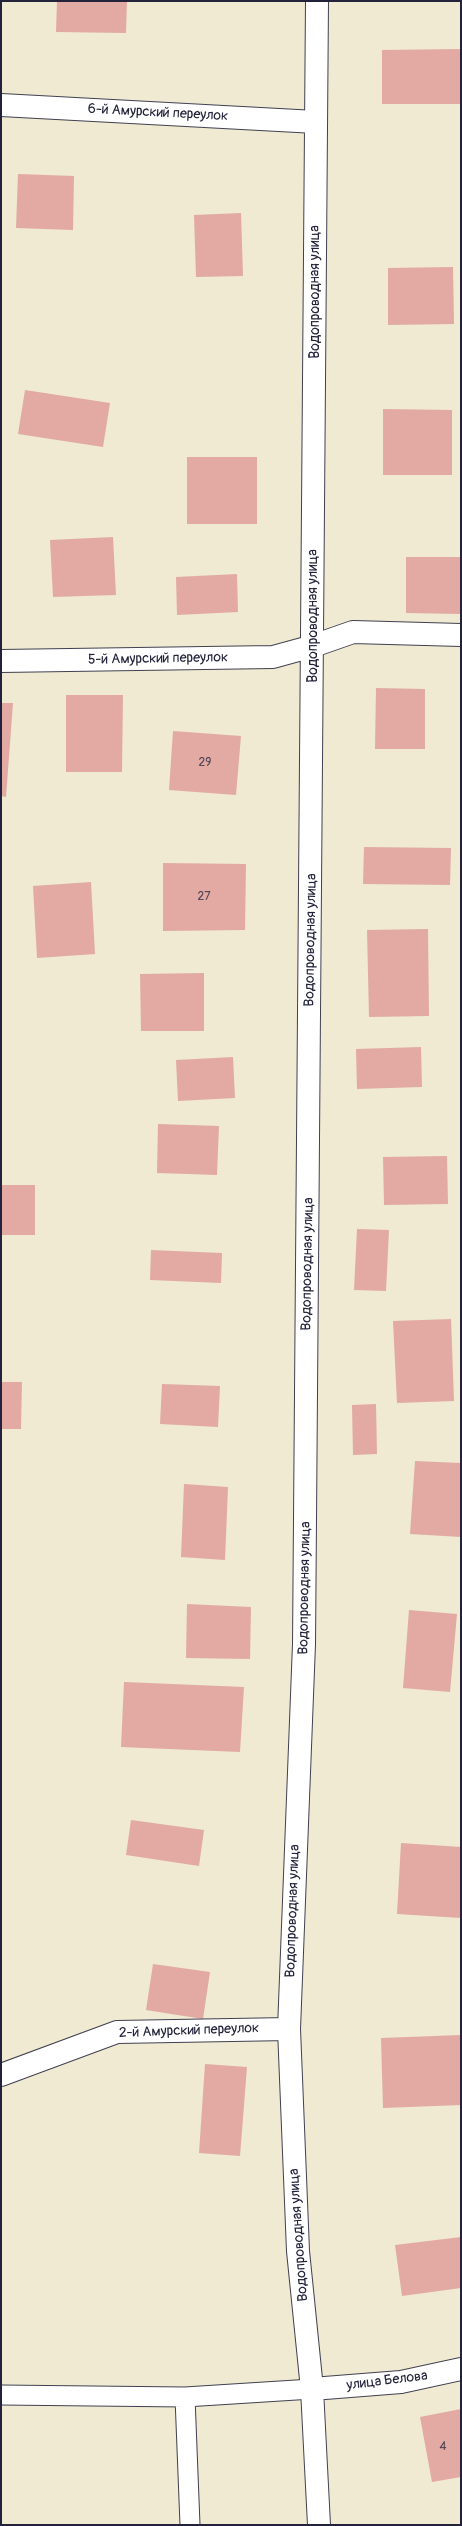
<!DOCTYPE html>
<html>
<head>
<meta charset="utf-8">
<style>
  body { margin:0 }
  #map { position:relative; width:462px; height:2526px; overflow:hidden; background:#efead1; font-family:Pangolin,sans-serif }
  canvas { display:block }
  .frame { position:absolute; inset:0; border:2px solid #22223b; pointer-events:none }
</style>
</head>
<body>
<div id="map">
<canvas width="462" height="2526"></canvas>
<div class="frame"></div>
</div>
<script>
const ctx = document.querySelector('canvas').getContext('2d');
ctx.lineJoin = 'round';
function fill(path, color) { ctx.fillStyle = color; ctx.fill(path, 'evenodd'); }
const poly = rows => new Path2D(rows.map(r => 'M' + r).join(''));
function stroke(path, color, width, dash) { ctx.strokeStyle = color; ctx.lineWidth = width; ctx.lineCap = dash ? 'butt' : 'round'; ctx.setLineDash(dash || []); ctx.stroke(path); }
function write(font, color, halo, rows, align = 'center') {
  ctx.font = font + ' Pangolin,sans-serif'; ctx.lineWidth = 3; ctx.setLineDash([]); ctx.textBaseline = 'middle'; ctx.strokeStyle = halo; ctx.fillStyle = color; for (const [text, x, y, turn = 0] of rows) {
    ctx.save(); ctx.translate(x, y); ctx.rotate((+turn || 0) * Math.PI / 180); ctx.textAlign = isNaN(turn) ? turn : align; if (halo) ctx.strokeText(text, 0, 0); ctx.fillText(text, 0, 0); ctx.restore();
  }
}
fill(poly([
  [57,1,127,1,126,33,56,32],
  [461,49,461,104,382,104,382,50],
  [18,174,74,176,73,230,16,228],
  [241,213,243,276,196,277,194,215],
  [453,267,454,324,388,325,388,268],
  [25,390,110,403,103,447,18,434],
  [383,409,452,410,452,475,383,475],
  [187,457,257,457,257,524,187,524],
  [113,537,116,595,53,597,50,540],
  [406,557,461,557,461,614,406,613],
  [237,574,238,612,177,615,176,577],
  [376,688,425,689,425,749,375,749],
  [66,695,123,695,122,772,66,772],
  [1,703,13,703,6,797,1,796],
  [173,731,241,736,236,795,169,790],
  [364,847,451,848,450,885,363,884],
  [163,863,246,864,245,930,163,931],
  [91,882,95,954,37,958,33,886],
  [428,929,429,1016,369,1017,367,930],
  [204,973,204,1031,141,1031,140,974],
  [421,1047,422,1087,357,1089,356,1049],
  [233,1057,235,1098,178,1101,176,1060],
  [158,1124,219,1126,217,1175,157,1173],
  [447,1156,448,1204,384,1205,383,1157],
  [1,1185,35,1185,35,1235,1,1235],
  [357,1229,389,1230,386,1291,354,1290],
  [151,1250,222,1253,221,1283,150,1280],
  [451,1319,454,1401,397,1403,393,1321],
  [1,1382,22,1382,21,1429,1,1429],
  [162,1384,220,1386,218,1427,160,1424],
  [376,1404,377,1454,353,1455,352,1405],
  [415,1461,461,1463,461,1537,410,1534],
  [184,1484,228,1487,225,1560,181,1557],
  [187,1604,251,1607,250,1659,186,1658],
  [409,1610,457,1614,450,1692,403,1688],
  [124,1682,244,1687,240,1752,121,1747],
  [131,1820,204,1830,199,1866,126,1855],
  [401,1843,461,1847,461,1918,397,1914],
  [153,1964,210,1972,203,2019,146,2010],
  [461,2035,461,2105,383,2108,381,2038],
  [205,2064,247,2067,240,2156,199,2153],
  [461,2237,461,2288,402,2296,395,2245],
  [461,2409,461,2477,432,2482,420,2417]
]), '#e2aaa3');
const lane = poly([
  [1,2395,185,2397,312,2389],
  [185,2397,190,2525]
]);
const street = poly([
  [317,1,304,1644,289,2029,298,2251,312,2389,319,2525],
  [1,105,316,122],
  [1,661,273,657,313,646,353,632,461,635],
  [1,2075,117,2032,289,2029],
  [312,2389,401,2382,461,2369]
]);
stroke(lane, '#414052', 21);
stroke(street, '#414052', 24);
stroke(lane, '#fff', 19);
stroke(street, '#fff', 22);
write('12px', '#524455', null, [
  ["29",205,763],
  ["27",204,897],
  ["4",443,2447]
]);
write('14px', '#22223b', '#fff', [
  ["6-й Амурский переулок",158,113,3],
  ["Водопроводная улица",315,292,-90],
  ["Водопроводная улица",313,616,-90],
  ["5-й Амурский переулок",158,659,-1],
  ["Водопроводная улица",311,940,-89],
  ["Водопроводная улица",308,1264,-89],
  ["Водопроводная улица",305,1588,-89],
  ["Водопроводная улица",293,1911,-88],
  ["2-й Амурский переулок",189,2031,-2],
  ["Водопроводная улица",299,2235,-94],
  ["улица Белова",387,2381,-7]
]);
</script>
</body>
</html>
